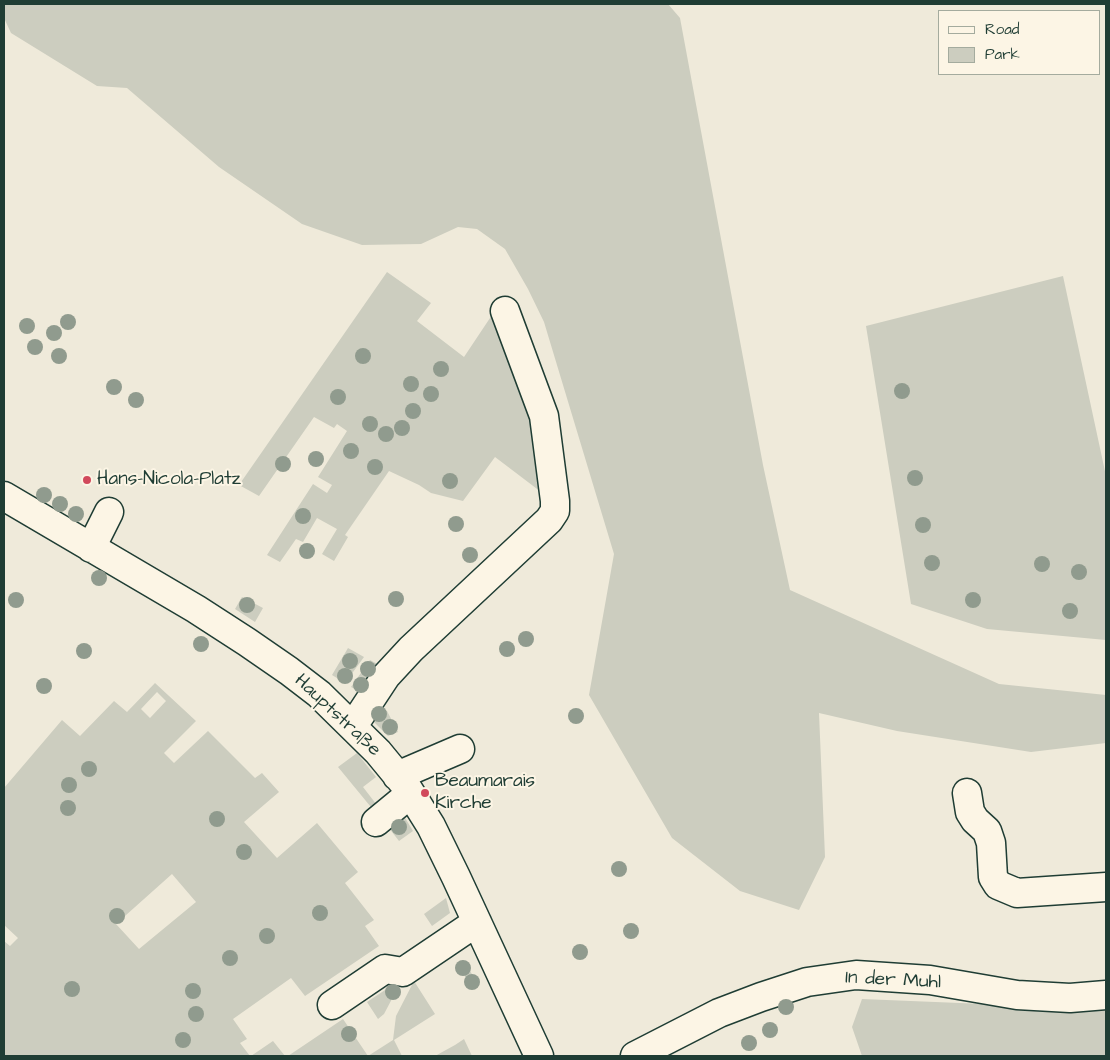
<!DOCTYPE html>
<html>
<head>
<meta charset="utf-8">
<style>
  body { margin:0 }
  #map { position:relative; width:1110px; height:1060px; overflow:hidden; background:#efeada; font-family:"Architects Daughter",sans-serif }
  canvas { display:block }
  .frame { position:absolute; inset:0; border:5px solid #1f3d34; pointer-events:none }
  .legend { position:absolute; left:938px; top:10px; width:162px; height:65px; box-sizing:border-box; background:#fcf5e5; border:1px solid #a4ab9e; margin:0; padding:6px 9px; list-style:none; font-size:15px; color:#1f3d34 }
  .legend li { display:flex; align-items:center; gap:10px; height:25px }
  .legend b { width:25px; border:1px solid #a4ab9e }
</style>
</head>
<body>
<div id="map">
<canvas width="1110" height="1060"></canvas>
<div class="frame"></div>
<ul class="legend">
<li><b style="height:6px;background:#fcf5e5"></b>Road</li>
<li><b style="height:14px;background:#cccdbf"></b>Park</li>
</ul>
</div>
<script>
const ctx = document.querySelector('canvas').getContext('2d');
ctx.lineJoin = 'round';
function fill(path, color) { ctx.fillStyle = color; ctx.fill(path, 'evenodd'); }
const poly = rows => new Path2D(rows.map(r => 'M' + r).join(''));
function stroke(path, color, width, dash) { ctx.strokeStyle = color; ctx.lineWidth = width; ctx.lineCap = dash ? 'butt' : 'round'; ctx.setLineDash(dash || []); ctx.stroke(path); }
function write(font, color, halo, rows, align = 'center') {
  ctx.font = font + ' "Architects Daughter",sans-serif'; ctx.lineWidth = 4; ctx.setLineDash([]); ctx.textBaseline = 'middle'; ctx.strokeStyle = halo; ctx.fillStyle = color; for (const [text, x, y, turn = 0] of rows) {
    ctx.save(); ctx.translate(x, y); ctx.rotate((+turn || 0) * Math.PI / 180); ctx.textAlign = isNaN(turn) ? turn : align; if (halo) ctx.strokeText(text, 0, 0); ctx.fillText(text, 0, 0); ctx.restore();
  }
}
fill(poly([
  [4,4,668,4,680,18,763,465,790,590,999,684,1106,695,1106,743,1031,752,897,731,819,713,825,857,799,910,740,891,672,838,589,695,614,554,544,322,528,289,505,249,477,229,458,227,421,244,362,245,302,224,219,167,127,88,97,86,11,33,4,18],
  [387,272,431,303,417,321,464,357,498,306,534,402,549,498,495,457,463,501,431,493,419,485,389,471,345,535,348,537,334,561,322,554,337,529,317,518,303,542,296,539,280,562,267,555,313,484,327,493,332,485,318,477,347,431,337,424,334,428,314,417,259,496,239,485],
  [1063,276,1106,476,1106,640,987,629,911,604,866,326],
  [242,597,263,608,255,622,235,609],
  [348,648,364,657,345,683,332,675],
  [370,660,387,669,363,693,351,687],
  [155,683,196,721,164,753,174,763,208,731,255,778,262,773,279,792,244,822,277,858,317,823,358,872,345,883,374,920,365,926,379,946,305,996,291,978,233,1019,247,1039,240,1043,250,1056,4,1056,4,941,10,946,18,938,4,925,4,788,62,720,80,736,114,701,127,712],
  [157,692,166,701,150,718,141,709],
  [172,874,196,902,139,949,116,924],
  [373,707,387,711,398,732,388,736,367,715],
  [357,753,376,777,363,787,380,809,375,812,338,767],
  [401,811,413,831,399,841,385,823],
  [446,898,450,913,432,926,424,914],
  [463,960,479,985,473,989,457,964],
  [403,978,384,1014,378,1019,367,1002],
  [414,981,435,1014,394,1040,402,1056,288,1056,343,1019,368,1056,393,1040,396,1016],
  [862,999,1106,1009,1106,1056,862,1056,852,1027],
  [464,1039,472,1056,435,1056,455,1045],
  [273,1041,285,1056,251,1056]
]), '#cccdbf');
const minor = poly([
  [4,496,196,609,247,642,289,671,319,694,378,752,406,786,431,826,456,877,539,1056],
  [91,548,109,512],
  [353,726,386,676,411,649,549,520,555,511,555,501,544,416,505,311],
  [397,776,460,749],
  [967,793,970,812,975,820,987,831,991,843,993,877,998,885,1017,893,1106,887],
  [376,822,410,794],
  [332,1005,385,969,403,972,477,922],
  [635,1056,719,1013,761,997,807,982,856,975,930,980,1017,995,1070,998,1106,995]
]);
stroke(minor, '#1f3d34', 31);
stroke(minor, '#fcf5e5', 28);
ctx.fillStyle = '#909b8e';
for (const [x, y] of [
  [68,322],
  [27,326],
  [54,333],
  [35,347],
  [59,356],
  [363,356],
  [441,369],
  [411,384],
  [114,387],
  [902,391],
  [431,394],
  [338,397],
  [136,400],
  [413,411],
  [370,424],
  [402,428],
  [386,434],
  [351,451],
  [316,459],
  [283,464],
  [375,467],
  [915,478],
  [450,481],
  [44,495],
  [60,504],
  [76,514],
  [303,516],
  [456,524],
  [923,525],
  [307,551],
  [470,555],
  [932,563],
  [1042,564],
  [1079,572],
  [99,578],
  [396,599],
  [16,600],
  [973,600],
  [247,605],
  [1070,611],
  [526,639],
  [201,644],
  [507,649],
  [84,651],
  [350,661],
  [368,669],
  [345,676],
  [361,685],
  [44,686],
  [379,714],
  [576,716],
  [390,727],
  [89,769],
  [69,785],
  [68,808],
  [217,819],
  [399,827],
  [244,852],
  [619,869],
  [320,913],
  [117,916],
  [631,931],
  [267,936],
  [580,952],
  [230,958],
  [463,968],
  [472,982],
  [72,989],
  [193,991],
  [393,992],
  [786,1007],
  [196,1014],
  [770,1030],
  [349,1034],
  [183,1040],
  [749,1043]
]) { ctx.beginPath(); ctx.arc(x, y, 8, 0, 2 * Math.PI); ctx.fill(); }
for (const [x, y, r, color] of [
  [87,480,5,"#d1495b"],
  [425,793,5,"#d1495b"]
]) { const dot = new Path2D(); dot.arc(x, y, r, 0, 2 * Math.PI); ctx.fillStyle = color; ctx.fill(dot); stroke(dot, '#fcf5e5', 2); }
write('19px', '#1f3d34', '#fcf5e5', [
  ["Hans-Nicola-Platz",97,480],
  ["Beaumarais",435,782],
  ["Kirche",435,804]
], 'left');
write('19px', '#1f3d34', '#fcf5e5', [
  ["Hauptstraße",337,716,43],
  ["In der Muhl",893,981,3]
]);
</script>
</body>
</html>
